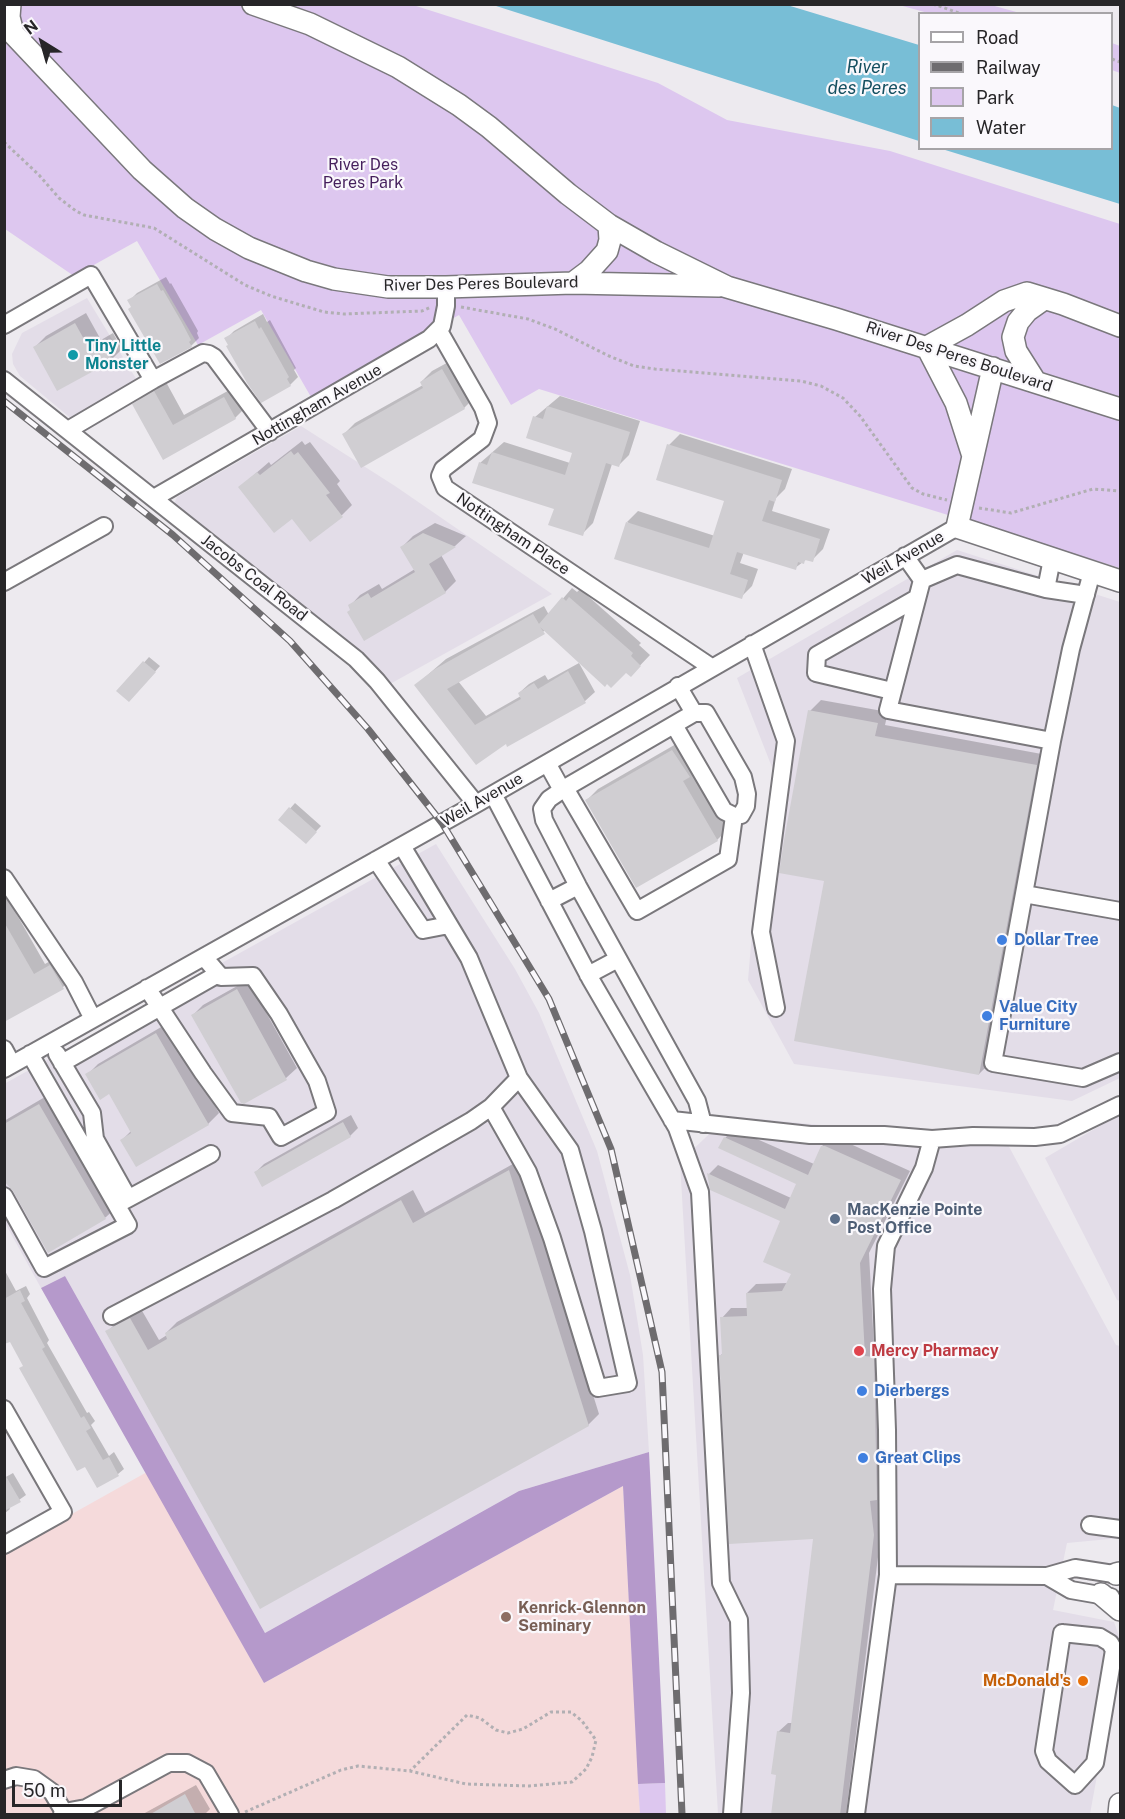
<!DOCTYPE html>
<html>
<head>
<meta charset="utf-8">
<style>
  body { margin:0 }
  #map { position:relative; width:1125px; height:1819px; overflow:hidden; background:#edeaef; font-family:"Public Sans",sans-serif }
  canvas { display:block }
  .frame { position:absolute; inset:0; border:6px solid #272628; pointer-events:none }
  .legend { position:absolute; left:918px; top:12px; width:195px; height:138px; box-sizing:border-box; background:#faf8fc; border:2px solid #a6a4a7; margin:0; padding:8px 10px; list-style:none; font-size:18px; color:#272628 }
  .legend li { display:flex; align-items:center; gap:12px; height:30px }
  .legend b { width:30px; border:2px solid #a6a4a7 }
  .north { position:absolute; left:12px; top:12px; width:60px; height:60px; -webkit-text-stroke:4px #faf8fc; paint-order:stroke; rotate:323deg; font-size:16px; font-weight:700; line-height:24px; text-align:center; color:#272628 }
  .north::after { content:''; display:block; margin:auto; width:21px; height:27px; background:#272628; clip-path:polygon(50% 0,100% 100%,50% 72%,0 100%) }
  .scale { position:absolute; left:12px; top:1780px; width:110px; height:27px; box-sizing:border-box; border:3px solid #272628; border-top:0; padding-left:8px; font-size:18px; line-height:21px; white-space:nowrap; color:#272628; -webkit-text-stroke:4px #faf8fc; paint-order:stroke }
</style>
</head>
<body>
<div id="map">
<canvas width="1125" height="1819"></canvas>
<div class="frame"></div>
<ul class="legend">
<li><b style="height:8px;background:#fff"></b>Road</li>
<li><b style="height:8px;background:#6e6c6f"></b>Railway</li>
<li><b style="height:16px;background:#ddc7ef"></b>Park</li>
<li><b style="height:16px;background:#78bed6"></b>Water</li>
</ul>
<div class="north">N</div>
<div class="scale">50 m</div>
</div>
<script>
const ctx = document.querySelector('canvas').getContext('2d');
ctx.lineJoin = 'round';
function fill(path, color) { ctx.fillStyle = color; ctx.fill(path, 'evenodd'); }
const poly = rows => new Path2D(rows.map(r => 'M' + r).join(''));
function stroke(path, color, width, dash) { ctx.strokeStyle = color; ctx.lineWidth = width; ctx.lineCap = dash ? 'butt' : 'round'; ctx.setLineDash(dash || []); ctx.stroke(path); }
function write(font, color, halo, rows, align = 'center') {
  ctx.font = font + ' "Public Sans",sans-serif'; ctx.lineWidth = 4.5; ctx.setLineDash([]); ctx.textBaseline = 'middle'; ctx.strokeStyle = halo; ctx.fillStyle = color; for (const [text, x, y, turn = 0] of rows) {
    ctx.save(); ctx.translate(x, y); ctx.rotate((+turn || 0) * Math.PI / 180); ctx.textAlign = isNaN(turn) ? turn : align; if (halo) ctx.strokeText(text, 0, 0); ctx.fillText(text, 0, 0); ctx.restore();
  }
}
fill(poly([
  [87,298,138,382,73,420,20,376,13,364,12,354,22,333],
  [301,426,395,486,552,594,390,684,377,667,339,633,174,504,177,497],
  [957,550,1120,602,1120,1078,1072,1101,794,1064,748,980,756,886,775,775,737,678],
  [436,844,515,969,539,1013,597,1151,630,1275,643,1355,649,1452,519,1491,265,1633,65,1276,41,1288,5,1223,4,1084],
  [1120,1114,1120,1301,1117,1300,1045,1158],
  [728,1116,1007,1143,1116,1345,1120,1346,1120,1538,1067,1543,1053,1610,1114,1622,1120,1639,1120,1649,1090,1814,718,1814,680,1162]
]), '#e3dde8');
fill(poly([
  [147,1472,264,1683,623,1486,640,1814,5,1814,4,1552]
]), '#f5dadb');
fill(poly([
  [4,5,413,5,658,83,727,120,890,151,1120,224,1120,568,539,389,511,405,459,315,311,397,261,310,198,345,137,241,74,276,5,229],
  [899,5,991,5,1020,13,928,13],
  [1112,43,1120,46,1120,73,1112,70],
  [665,1783,666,1814,640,1814,638,1784]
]), '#ddc7ef');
fill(poly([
  [65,1276,265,1633,519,1491,649,1452,665,1783,638,1784,623,1486,264,1683,41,1288]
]), '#b599cb');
fill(poly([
  [493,5,787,5,919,45,919,141],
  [1112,105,1120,108,1120,204,942,149,1112,148]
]), '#78bed6');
fill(poly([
  [166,277,170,284,171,283,188,313,198,331,197,333,199,338,191,346,160,362,129,301,137,293],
  [86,313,101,340,113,333,122,349,111,360,35,347,46,336],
  [263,314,267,322,270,320,296,368,294,370,298,377,290,385,230,345,226,339,234,331],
  [454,359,475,397,464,408,344,434,355,423,423,385,421,382,432,371],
  [166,382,184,415,235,387,246,407,235,418,164,458,134,405,145,394],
  [560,396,640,421,629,455,618,466,612,464,593,523,582,534,556,508,480,463,504,442,570,463,573,452,535,417],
  [680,434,792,469,785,489,776,498,772,511,830,529,823,549,812,560,807,559,795,568,744,552,740,563,758,569,752,586,741,597,627,522,638,511,715,536,726,500,669,445],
  [302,441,305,445,310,442,340,481,337,484,352,505,342,515,292,517,240,487,269,462,271,465],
  [435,523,466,536,455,546,441,555,456,581,445,592,352,609,350,606,360,595,379,584,382,589,415,569,402,547,413,536],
  [572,588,577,592,580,589,641,643,639,645,650,655,631,675,546,630,458,681,486,716,521,696,519,693,529,684,545,675,548,680,579,663,595,692,585,701,508,745,506,742,477,763,416,685,446,659,544,606,549,615],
  [149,657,160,666,134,695,119,691],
  [821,700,888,712,885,725,1047,755,990,1063,979,1074,826,880,810,711],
  [683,740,694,771,728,829,717,840,587,800,598,789],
  [295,803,321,826,306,842,280,820],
  [4,892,45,964,61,955,74,976,63,987,5,1020],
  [248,980,297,1068,286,1078,244,1102,193,1015,203,1005],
  [168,1023,219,1113,208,1124,122,1140,131,1131,109,1092,87,1075,98,1064],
  [50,1094,117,1207,106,1217,48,1251,14,1190,4,1178,4,1121],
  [351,1115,358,1128,350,1136,256,1172,264,1164],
  [734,1129,814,1164,822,1146,832,1137,835,1137,910,1171,869,1253,874,1348,882,1348,886,1489,879,1496,882,1525,846,1814,773,1814,778,1774,778,1732,788,1723,793,1723,815,1538,721,1355,723,1353,722,1318,731,1308,748,1308,747,1293,756,1284,788,1283,793,1273,782,1220,712,1189,709,1174,718,1165,791,1198,798,1184,725,1138],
  [520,1160,599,1414,588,1425,261,1607,107,1332,118,1321,141,1309,159,1340,167,1335,166,1333,177,1322,413,1190,425,1213],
  [4,1269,16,1291,26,1286,30,1294,27,1298,49,1340,47,1343,87,1413,89,1412,95,1421,91,1425,109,1456,114,1452,124,1469,118,1474,97,1486,10,1340,4,1340],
  [13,1473,26,1495,9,1507,10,1509,4,1514,4,1478],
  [196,1785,210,1809,205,1814,143,1814]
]), '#0003');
fill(poly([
  [157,284,161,291,163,290,181,321,191,340,189,342,192,347,160,364,128,309,131,307,127,300],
  [255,321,259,329,261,327,289,377,287,379,291,386,261,403,247,383,226,346,228,345,224,338],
  [75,323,90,350,102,343,112,361,57,391,33,347],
  [442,369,465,409,361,468,342,434,423,388,420,382],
  [154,391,173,425,224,397,236,419,163,460,132,404],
  [547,406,630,432,619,467,606,463,583,536,548,525,554,509,472,483,479,462,487,465,492,452,565,475,572,453,526,438,533,416,543,419],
  [667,444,782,480,775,502,769,500,762,521,820,539,813,562,805,560,804,564,798,562,796,570,737,552,730,574,748,580,742,599,614,559,626,522,709,548,724,501,656,480],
  [291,451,294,455,298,452,330,493,326,495,343,517,310,542,292,519,274,533,238,487,257,472,260,475],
  [423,533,456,547,429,564,446,593,364,641,347,612,350,610,348,605,368,593,371,598,415,572,400,547],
  [562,597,566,601,569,597,633,653,631,656,641,666,631,677,626,673,611,688,607,684,605,687,540,627,545,634,447,689,475,725,521,699,518,693,534,683,538,689,568,671,586,703,507,747,506,744,476,765,414,685,435,669,533,614,539,624],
  [143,661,156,672,129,702,116,691],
  [808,710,878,723,875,736,1037,765,979,1075,794,1041,824,881,779,873,784,840],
  [672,750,690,777,683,781,718,841,636,888,585,800],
  [289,807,317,832,306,844,278,820],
  [4,922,34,974,50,965,64,989,4,1022],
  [237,989,287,1080,244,1104,241,1103,191,1015],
  [156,1033,209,1125,136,1167,120,1140,131,1133,109,1094,100,1100,85,1074],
  [39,1104,106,1219,48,1253,13,1191,4,1181,4,1124],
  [343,1122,351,1137,262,1187,254,1172],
  [724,1137,808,1175,821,1146,825,1146,901,1180,860,1263,865,1356,874,1357,877,1500,870,1501,874,1535,840,1815,771,1815,776,1775,771,1774,777,1731,790,1733,813,1539,729,1544,719,1355,722,1355,720,1317,747,1316,746,1293,782,1291,791,1274,763,1262,780,1221,710,1190,707,1173,785,1209,796,1184,718,1148],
  [509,1170,589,1426,260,1609,105,1331,130,1318,148,1350,167,1339,165,1333,401,1200,413,1223],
  [20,1290,25,1301,21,1303,45,1347,42,1349,81,1418,84,1416,91,1428,86,1431,103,1460,109,1457,119,1476,97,1488,85,1467,77,1471,19,1368,23,1366,10,1342,4,1344,4,1299],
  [4,1473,21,1502,4,1511],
  [185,1794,196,1815,149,1815]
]), '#d0ced2');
const minor = poly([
  [4,325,91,275,153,380,203,353,209,354,214,357,270,432],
  [439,331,483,408,488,423,482,439,443,469,440,476,445,488,711,667],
  [4,380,356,659,377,681,476,804],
  [68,430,153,380],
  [154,498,429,339,442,326,446,306,446,287],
  [905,556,922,580,957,565,1046,589,1086,595],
  [922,580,888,710,1052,741,993,1063,1083,1078,1120,1062],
  [4,582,104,526],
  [1046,589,1052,559],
  [752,644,786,741,761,932,776,1008],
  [678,686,694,713,565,788,549,799,542,809,544,820,578,886,697,1101,703,1124],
  [892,691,816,673,817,655,917,598],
  [674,725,724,811,734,816,741,815,746,806,747,794,743,777,706,713,694,713],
  [1052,741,1071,649,1092,572],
  [547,763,562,790],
  [565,788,637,911,728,859,734,816],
  [493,794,591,980,677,1128,700,1192,721,1583,739,1620,741,1693,732,1814],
  [376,860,423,930,449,925],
  [4,878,74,982,93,1019],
  [1024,894,1120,911],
  [549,901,578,886],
  [588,975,618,959],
  [147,988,203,1073,232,1113,269,1117,281,1137,327,1112,317,1081,279,1014,253,976,221,977,204,957],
  [4,1049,12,1064],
  [57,1054,92,1113,95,1139,128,1198],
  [62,1063,218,974],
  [4,1069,476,804,957,527],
  [491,1107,528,1172,552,1238,598,1388,628,1383,593,1231,570,1150,519,1078],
  [672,1120,810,1135,884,1135,932,1139,973,1136,1035,1137,1060,1134,1120,1105],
  [4,1196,44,1268,128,1225,30,1054],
  [120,1203,211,1154],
  [112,1316,333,1200,471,1121,491,1107,519,1078,469,958,402,846],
  [4,1409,63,1512,4,1545],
  [1090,1525,1120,1529],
  [888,1575,1047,1576,1075,1568,1120,1575],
  [1047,1576,1071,1590,1111,1597],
  [1062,1633,1100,1637,1110,1643,1114,1650,1095,1763,1075,1785,1048,1761,1044,1751,1062,1633],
  [4,1780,16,1776,34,1779,52,1792,64,1812,62,1814],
  [64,1812,86,1808,169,1763,187,1763,206,1773,230,1814],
  [856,1814,888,1575,887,1430,882,1289,886,1246,924,1168,932,1139]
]);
const major = poly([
  [10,4,9,17,13,33],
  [253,4,310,24,398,67,459,105,489,127,568,194,609,225,656,252,727,287,836,319,1120,409],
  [4,24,142,170,185,208,215,229,249,248,306,271,334,279,388,287,446,287,573,283,719,286],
  [573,283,589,271,607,251,610,240,609,225],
  [927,347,967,325,1004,301,1027,293,1063,304,1120,326],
  [927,347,956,403,973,456],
  [993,368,957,527,1120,581],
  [1035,381,1016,351,1013,337,1018,322,1027,311,1044,299],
  [1116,1574,1120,1573],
  [1101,1594,1120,1610],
  [1119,1814,1120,1804]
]);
stroke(minor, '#7a787c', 20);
stroke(major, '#7a787c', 24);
stroke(poly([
  [933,4,962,14],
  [1112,59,1120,62],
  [4,142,39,175,59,198,76,211,84,215,154,228,245,285,271,296,324,312,344,314,422,311,431,307],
  [461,307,528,319,555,329,609,356,634,366,655,369,801,381,821,386,843,398,860,416,912,488,923,494,947,500],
  [979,508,1011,513,1093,489,1120,491],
  [245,1812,341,1770,358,1766,410,1771,466,1784,529,1786,572,1782,586,1769,592,1757,596,1740,582,1721,571,1712,551,1712,523,1729,508,1733,496,1730,480,1718,467,1715,410,1771]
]), '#b1afb3', 3, [3, 3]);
stroke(minor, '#fff', 16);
stroke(major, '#fff', 21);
const rail = poly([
  [4,401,173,535,290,641,368,729,442,823,549,999,611,1149,662,1372,682,1814]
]);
stroke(rail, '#6e6c6f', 7);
stroke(rail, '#faf8fc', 4.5, [14]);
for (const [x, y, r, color] of [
  [73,355,6,"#0f9aa8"],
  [1002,940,6,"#3f7fe0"],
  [987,1016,6,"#3f7fe0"],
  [835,1219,6,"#5c6f8a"],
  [859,1351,6,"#e0444e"],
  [862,1391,6,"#3f7fe0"],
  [863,1458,6,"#3f7fe0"],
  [506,1617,6,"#8d6e63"],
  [1083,1681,6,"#e8710a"]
]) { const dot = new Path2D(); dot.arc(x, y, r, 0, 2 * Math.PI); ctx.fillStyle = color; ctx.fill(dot); stroke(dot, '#faf8fc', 2); }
write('16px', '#451f5c', '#faf8fc', [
  ["River Des",363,165],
  ["Peres Park",363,183]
]);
write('16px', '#272628', '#faf8fc', [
  ["River Des Peres Boulevard",481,284,-1],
  ["River Des Peres Boulevard",959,357,18],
  ["Nottingham Avenue",317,405,-30],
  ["Nottingham Place",513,534,34],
  ["Weil Avenue",903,558,-30],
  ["Jacobs Coal Road",254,578,38],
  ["Weil Avenue",482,800,-30]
]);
write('bold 16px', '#0d838f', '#faf8fc', [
  ["Tiny Little",85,346],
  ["Monster",85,364]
], 'left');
write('bold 16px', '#366cbe', '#faf8fc', [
  ["Dollar Tree",1014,940],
  ["Value City",999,1007],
  ["Furniture",999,1025],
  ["Dierbergs",874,1391],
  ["Great Clips",875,1458]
], 'left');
write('bold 16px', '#4e5e75', '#faf8fc', [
  ["MacKenzie Pointe",847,1210],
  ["Post Office",847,1228]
], 'left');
write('bold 16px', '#be3a42', '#faf8fc', [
  ["Mercy Pharmacy",871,1351]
], 'left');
write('bold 16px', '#785e54', '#faf8fc', [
  ["Kenrick-Glennon",518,1608],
  ["Seminary",518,1626]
], 'left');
write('bold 16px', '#c56008', '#faf8fc', [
  ["McDonald's",1071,1681]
], 'right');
write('italic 18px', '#144f60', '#faf8fc', [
  ["River",867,67],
  ["des Peres",867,88]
]);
</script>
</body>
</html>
